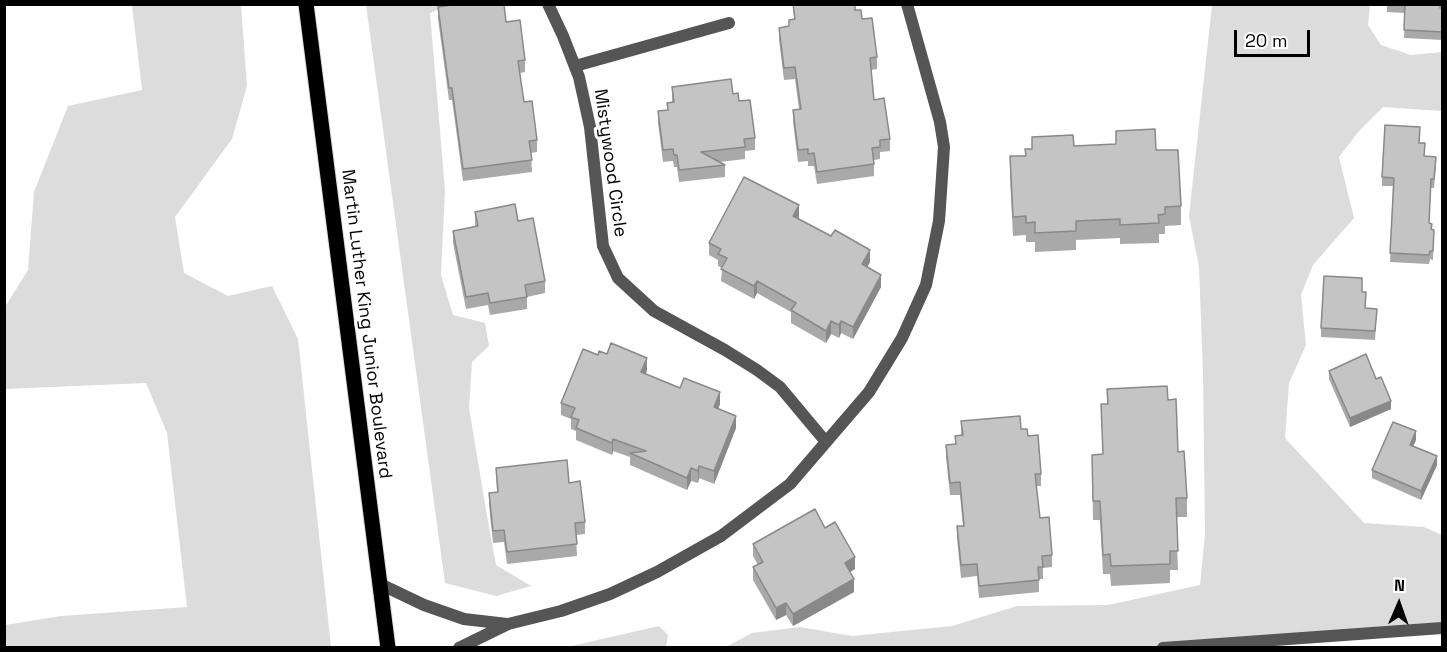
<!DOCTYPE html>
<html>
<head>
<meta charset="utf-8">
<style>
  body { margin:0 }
  #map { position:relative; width:1447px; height:652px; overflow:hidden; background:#fff; font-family:"Space Grotesk",sans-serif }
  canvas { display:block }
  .frame { position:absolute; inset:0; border:6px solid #000; pointer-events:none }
  .north { position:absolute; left:1369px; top:574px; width:60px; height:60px; -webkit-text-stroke:4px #fff; paint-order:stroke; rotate:2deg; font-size:16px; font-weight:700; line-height:24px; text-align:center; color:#000 }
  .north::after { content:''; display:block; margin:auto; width:21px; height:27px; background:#000; clip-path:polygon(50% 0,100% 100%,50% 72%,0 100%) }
  .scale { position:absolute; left:1234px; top:30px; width:76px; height:27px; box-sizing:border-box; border:3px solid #000; border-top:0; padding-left:8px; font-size:18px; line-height:21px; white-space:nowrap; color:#000; -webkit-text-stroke:4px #fff; paint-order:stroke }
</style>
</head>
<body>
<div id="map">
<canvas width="1447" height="652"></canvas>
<div class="frame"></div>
<div class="north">N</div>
<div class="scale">20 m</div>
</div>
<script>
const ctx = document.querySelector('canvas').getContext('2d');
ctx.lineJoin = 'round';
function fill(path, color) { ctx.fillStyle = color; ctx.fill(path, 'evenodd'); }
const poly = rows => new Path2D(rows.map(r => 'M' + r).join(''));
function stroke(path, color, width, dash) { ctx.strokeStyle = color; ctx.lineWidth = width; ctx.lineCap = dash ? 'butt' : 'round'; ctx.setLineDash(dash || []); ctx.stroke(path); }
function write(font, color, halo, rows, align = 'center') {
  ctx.font = font + ' "Space Grotesk",sans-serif'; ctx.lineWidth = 6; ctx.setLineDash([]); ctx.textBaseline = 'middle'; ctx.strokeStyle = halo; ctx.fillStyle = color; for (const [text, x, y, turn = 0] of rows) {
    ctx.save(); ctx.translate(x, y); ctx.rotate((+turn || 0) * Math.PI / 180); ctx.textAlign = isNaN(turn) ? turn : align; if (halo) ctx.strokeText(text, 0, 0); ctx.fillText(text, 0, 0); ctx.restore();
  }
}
fill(poly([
  [132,5,241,5,247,86,232,139,175,217,184,273,228,296,272,286,298,339,331,647,5,647,5,625,61,616,187,607,167,433,146,383,5,389,5,307,28,270,34,192,68,106,142,90],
  [366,5,450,5,430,13,445,190,441,275,453,315,485,323,489,346,472,362,469,408,487,516,496,565,531,586,496,596,445,583],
  [1212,5,1370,5,1368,25,1381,45,1411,55,1442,52,1442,111,1383,107,1359,131,1339,157,1354,218,1313,265,1301,295,1306,345,1289,383,1285,438,1364,523,1424,527,1442,535,1442,624,1131,648,724,648,752,633,800,627,852,636,952,626,1017,606,1108,605,1200,585,1205,534,1203,373,1199,267,1189,216],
  [659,626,668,635,666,647,567,647]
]), '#dcdcdc');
const primary = poly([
  [306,4,388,648]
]);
stroke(primary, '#dbdbdb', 17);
stroke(poly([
  [575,66,729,23],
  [1163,648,1442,628]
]), '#555', 12);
stroke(poly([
  [548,4,563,36,579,77,590,127,603,246,618,278,654,311,725,350,757,370,780,387,826,442],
  [380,584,424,605,464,619,507,624],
  [459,648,508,624,561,611,610,594,657,572,721,536,790,484,869,392,902,338,926,285,939,221,944,147,940,122,907,4]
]), '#555', 12);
stroke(primary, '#000', 15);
fill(poly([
  [793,4,855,10,862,19,877,57,877,69,871,70,874,100,890,139,890,151,880,152,880,159,874,160,874,176,817,184,814,166,808,166,808,161,798,162,793,122,793,110,799,109,795,79,784,80,779,40,779,28,789,26,789,20,794,19],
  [1387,4,1440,4,1440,8,1443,8,1443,40,1404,38,1405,13,1387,12],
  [438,7,506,22,525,60,525,72,520,73,524,102,537,140,537,152,531,153,532,172,463,181,452,100,449,100,438,19],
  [672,87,733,94,739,101,755,138,755,150,745,151,745,159,720,162,725,165,725,177,679,182,677,167,674,167,673,161,663,162,658,123,658,111,667,110,667,103,672,102],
  [1032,137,1074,146,1156,150,1181,206,1181,225,1165,226,1165,234,1159,234,1159,243,1120,244,1120,238,1076,240,1076,250,1035,252,1035,242,1026,242,1026,235,1013,236,1010,176,1010,156,1025,156,1032,149],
  [1420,143,1425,156,1436,166,1434,188,1431,188,1429,223,1431,229,1434,230,1433,260,1430,259,1429,264,1390,262,1393,186,1382,186,1382,177],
  [475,212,518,221,545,281,545,293,527,297,527,309,490,315,488,305,466,309,453,243,453,231,475,227],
  [799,217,798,219,870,262,867,267,881,287,853,339,841,333,839,338,831,334,826,343,791,323,791,312,757,293,754,299,721,281,722,268,718,266,718,260,709,255,709,243],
  [1362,292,1366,308,1377,309,1375,340,1321,337,1321,328],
  [598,355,647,370,646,374,720,404,718,409,736,428,714,484,699,478,698,483,691,481,687,490,630,465,630,457,613,451,612,455,576,440,576,431,571,429,571,419,561,415,561,403],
  [1329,371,1376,379,1391,409,1350,427,1329,379],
  [1107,389,1168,400,1187,498,1187,517,1176,517,1178,570,1170,570,1170,583,1111,586,1110,574,1103,574,1100,520,1093,520,1092,455,1103,454,1101,404,1107,404],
  [961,421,1021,429,1028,436,1041,474,1041,486,1036,486,1040,518,1052,555,1052,567,1043,568,1043,579,1039,579,1039,592,979,598,977,576,961,578,957,538,957,526,963,526,960,495,950,495,946,457,946,445,955,444,955,436,961,435],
  [1416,440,1413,446,1437,465,1421,500,1372,478,1372,470],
  [496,468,569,483,585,522,585,534,576,535,577,556,507,564,504,542,493,543,489,505,489,493,497,492],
  [825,528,855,569,850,572,854,592,793,626,786,615,776,620,753,580,753,567,758,565,753,556,753,544]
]), '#a9a9a9');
fill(poly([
  [799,205,799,217,793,228,793,216],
  [870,250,870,262,862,277,862,264],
  [881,275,881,287,853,339,853,327],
  [757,281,757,293,754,299,754,286],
  [831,321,831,334,826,343,826,331],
  [841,321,841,333,839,338,839,325],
  [647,358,647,370,641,385,641,372],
  [720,392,720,404,714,419,714,407],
  [1391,401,1391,409,1350,427,1350,418],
  [736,416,736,428,714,484,714,471],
  [1416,431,1416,440,1410,453,1410,445],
  [613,439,613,451,612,455,612,443],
  [1437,456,1437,465,1421,500,1421,491],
  [699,466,699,478,698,483,698,471],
  [691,468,691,481,687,490,687,478],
  [855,557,855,569,845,575,845,563],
  [854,579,854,592,793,626,793,614],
  [786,603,786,615,776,620,776,608]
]), '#898989');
const building = poly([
  [458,4,504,4,506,22,520,20,525,60,518,61,524,102,532,101,537,140,529,141,532,160,463,169,452,88,449,88,438,7,458,4],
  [793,4,855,4,855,10,861,10,862,19,872,18,877,57,870,58,874,100,884,98,890,139,880,140,880,147,872,148,874,164,817,172,814,153,808,154,808,149,798,150,793,110,801,109,795,67,784,68,779,28,789,26,789,20,795,19,793,4],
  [1405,4,1440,4,1440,8,1443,8,1443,32,1404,30,1405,4],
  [731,79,733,94,738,93,739,101,750,100,755,138,744,139,745,147,701,152,725,165,679,170,677,155,674,155,673,149,663,150,658,111,668,110,667,103,674,102,672,87,731,79],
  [1385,125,1420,127,1419,143,1425,143,1424,156,1436,157,1434,179,1431,179,1429,223,1432,224,1431,229,1434,230,1433,251,1430,251,1429,255,1390,253,1394,178,1382,177,1385,125],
  [1155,129,1156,150,1178,150,1181,206,1165,207,1165,214,1158,215,1159,223,1120,225,1120,219,1076,221,1076,231,1035,233,1035,222,1026,223,1026,216,1013,217,1010,156,1026,156,1025,149,1032,149,1032,137,1073,135,1074,146,1116,144,1116,131,1155,129],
  [744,177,799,205,793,216,831,236,835,230,870,250,862,264,881,275,853,327,841,321,839,325,831,321,826,331,791,310,796,303,757,281,754,286,721,269,727,258,718,254,721,249,709,243,744,177],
  [515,204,518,221,533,218,545,281,525,285,527,297,490,303,488,293,466,297,453,231,478,226,475,212,515,204],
  [1324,276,1362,278,1362,292,1366,292,1365,308,1377,309,1375,331,1321,328,1324,276],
  [611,343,647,358,641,372,680,388,684,378,720,392,714,407,736,416,714,471,699,466,698,471,691,468,687,478,630,453,646,451,613,439,612,443,576,428,579,420,571,417,575,408,561,403,583,349,598,355,599,351,607,354,611,343],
  [1366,354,1376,379,1381,377,1391,401,1350,418,1329,371,1366,354],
  [1167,386,1168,400,1176,399,1178,452,1184,451,1187,498,1176,498,1178,551,1170,551,1170,564,1111,566,1110,554,1103,555,1100,501,1093,501,1092,455,1103,454,1101,404,1108,404,1107,389,1167,386],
  [1020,416,1021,429,1027,429,1028,436,1038,435,1041,474,1035,474,1040,518,1049,517,1052,555,1042,556,1043,567,1038,567,1039,580,979,586,977,564,961,565,957,526,964,526,960,482,950,483,946,445,956,444,955,436,963,435,961,421,1020,416],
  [1393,422,1416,431,1410,445,1437,456,1421,491,1372,470,1393,422],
  [567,460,569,483,580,481,585,522,575,523,577,544,507,552,504,530,493,531,489,493,498,492,496,468,567,460],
  [815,509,825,528,835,522,855,557,845,563,854,579,793,614,786,603,776,608,753,567,763,562,753,544,815,509]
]);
fill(building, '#c4c4c4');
stroke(building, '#898989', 1.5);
write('18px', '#000', '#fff', [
  ["Mistywood Circle",610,163,82],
  ["Martin Luther King Junior Boulevard",366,324,83]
]);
</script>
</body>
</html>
